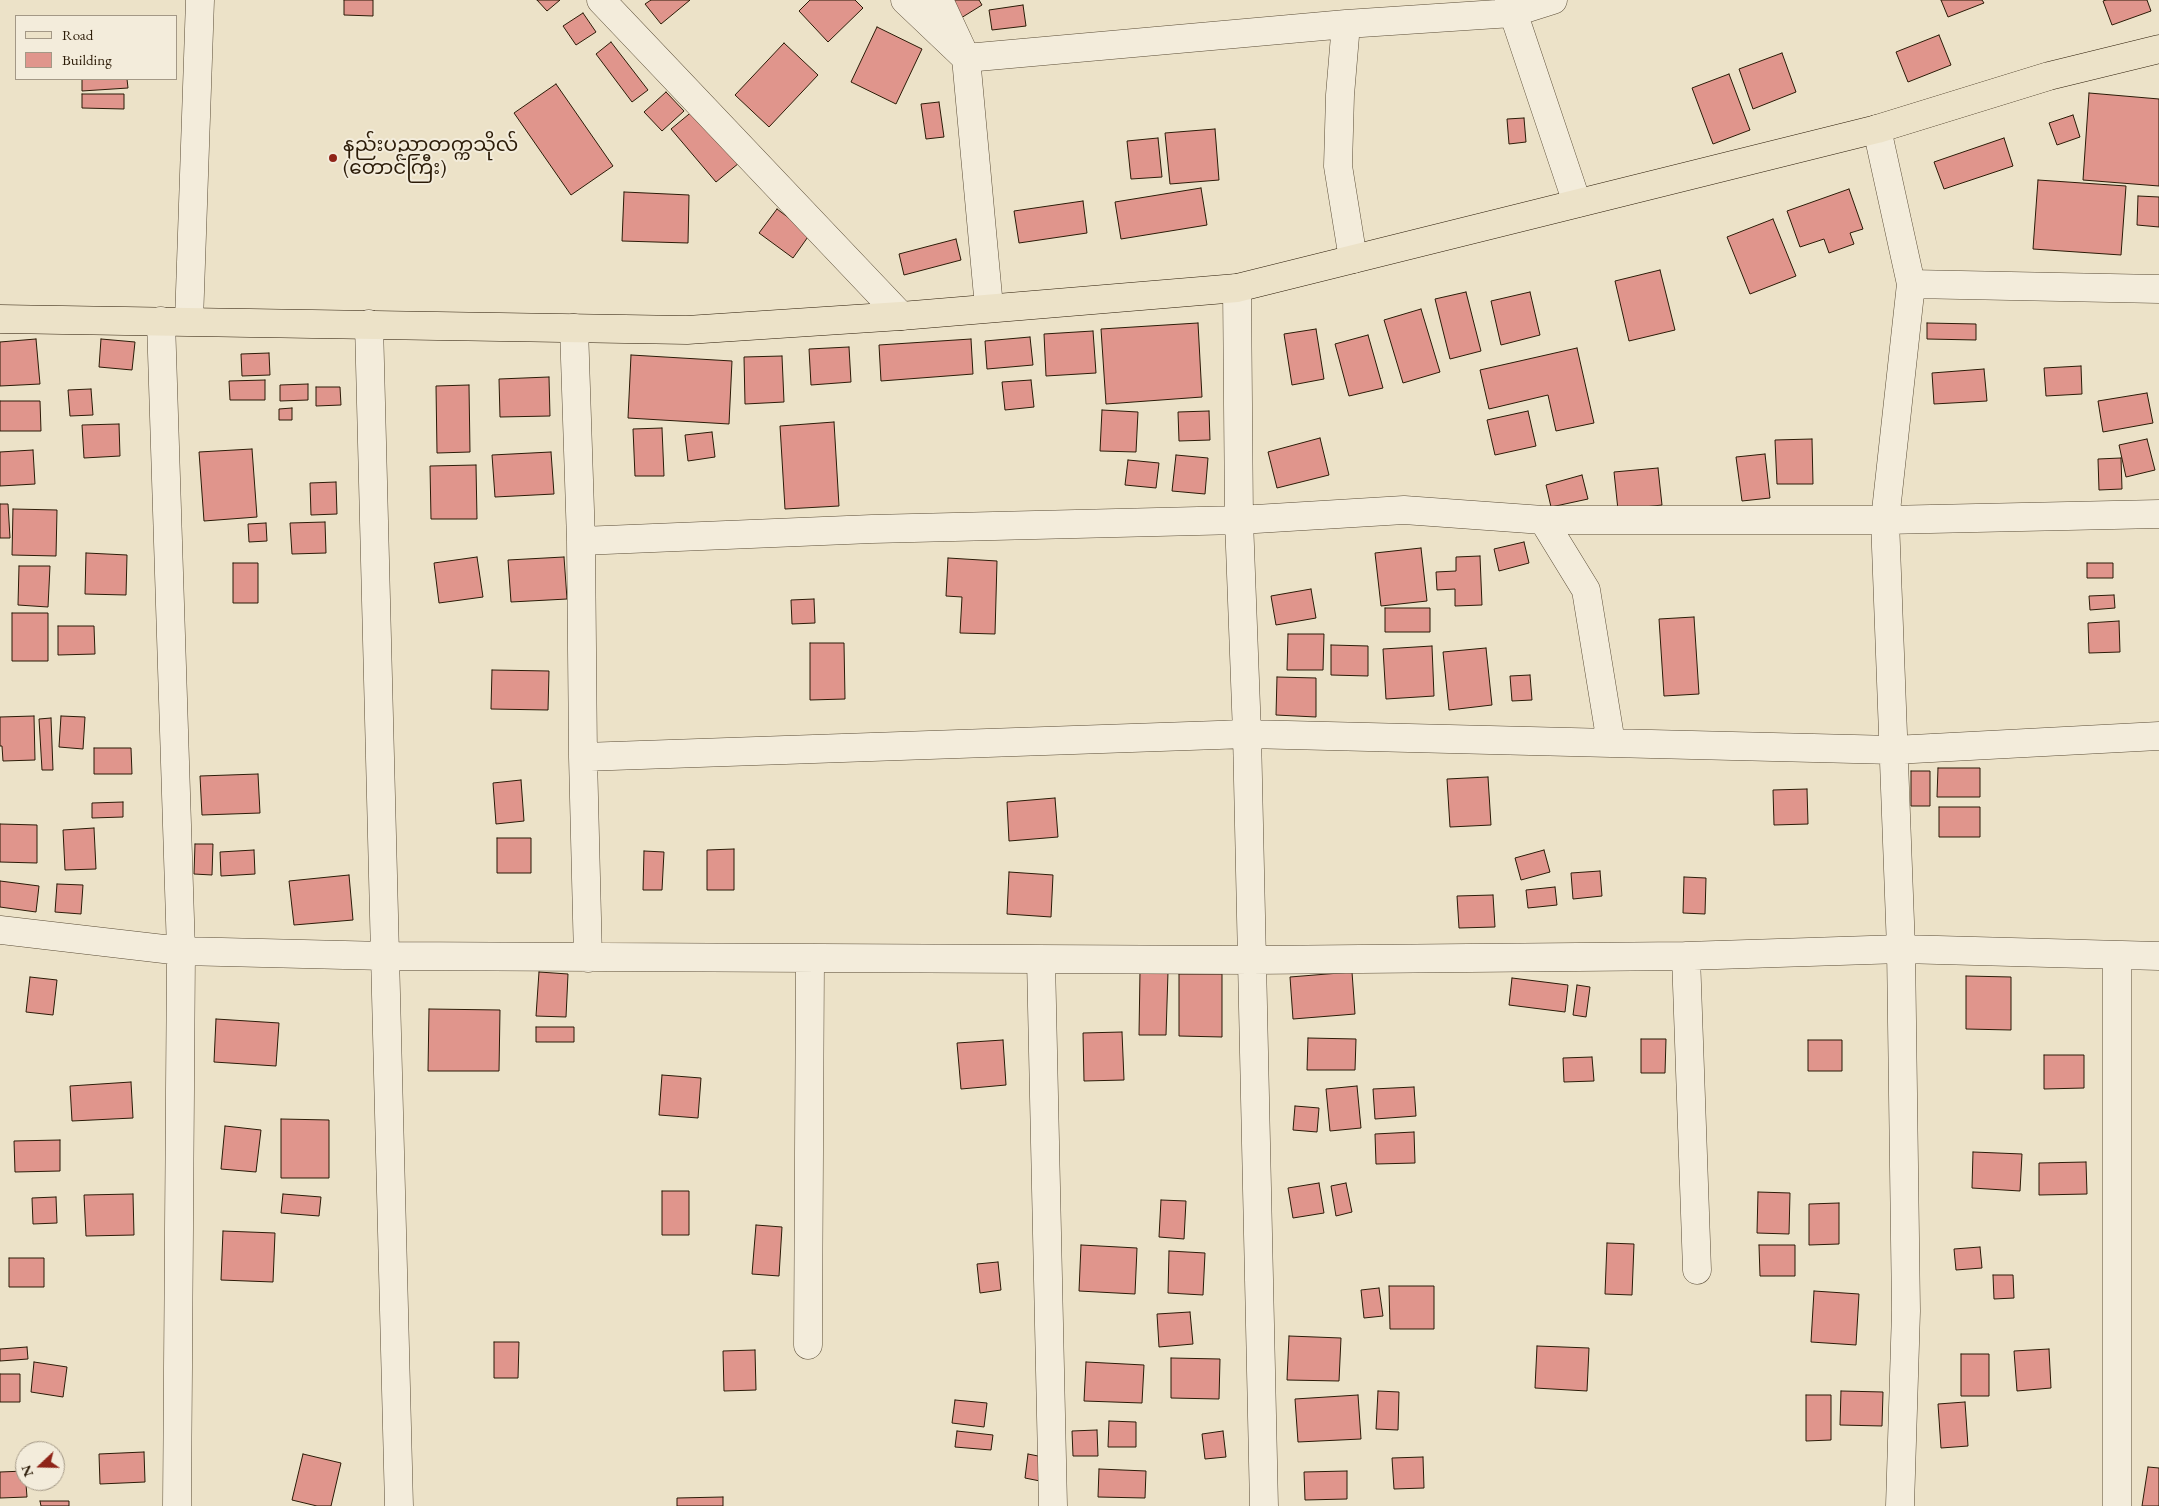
<!DOCTYPE html>
<html>
<head>
<meta charset="utf-8">
<style>
  body { margin:0 }
  #map { position:relative; width:2159px; height:1506px; overflow:hidden; background:#ece2c8; font-family:"EB Garamond",serif }
  canvas { display:block }
  .legend { position:absolute; left:15px; top:15px; width:162px; height:65px; box-sizing:border-box; background:#f3ecdb; border:1px solid #a39886; margin:0; padding:6px 9px; list-style:none; font-size:15px; color:#2b1b07 }
  .legend li { display:flex; align-items:center; gap:10px; height:25px }
  .legend b { width:25px; border:1px solid #a39886 }
  .north { position:absolute; left:15px; top:1441px; width:50px; height:50px; box-sizing:border-box; background:#f3ecdb; border:1px solid #a39886; border-radius:50%; rotate:249deg; font-size:14px; font-weight:700; line-height:20px; text-align:center; color:#2b1b07 }
  .north::after { content:''; display:block; margin:auto; width:18px; height:22px; background:#8f2418; clip-path:polygon(50% 0,100% 100%,50% 72%,0 100%) }
</style>
</head>
<body>
<div id="map">
<canvas width="2159" height="1506"></canvas>
<ul class="legend">
<li><b style="height:6px;background:#ece2c8"></b>Road</li>
<li><b style="height:14px;background:#e0958c"></b>Building</li>
</ul>
<div class="north">N</div>
</div>
<script>
const ctx = document.querySelector('canvas').getContext('2d');
ctx.lineJoin = 'round';
function fill(path, color) { ctx.fillStyle = color; ctx.fill(path, 'evenodd'); }
const poly = rows => new Path2D(rows.map(r => 'M' + r).join(''));
function stroke(path, color, width, dash) { ctx.strokeStyle = color; ctx.lineWidth = width; ctx.lineCap = dash ? 'butt' : 'round'; ctx.setLineDash(dash || []); ctx.stroke(path); }
function write(font, color, halo, rows, align = 'center') {
  ctx.font = font + ' "EB Garamond","Noto Sans Myanmar",serif'; ctx.lineWidth = 4; ctx.setLineDash([]); ctx.textBaseline = 'middle'; ctx.strokeStyle = halo; ctx.fillStyle = color; for (const [text, x, y, turn = 0] of rows) {
    ctx.save(); ctx.translate(x, y); ctx.rotate((+turn || 0) * Math.PI / 180); ctx.textAlign = isNaN(turn) ? turn : align; if (halo) ctx.strokeText(text, 0, 0); ctx.fillText(text, 0, 0); ctx.restore();
  }
}
const building = poly([
  [344,0,373,0,373,16,344,15,344,0],
  [537,0,560,0,547,11,537,0],
  [651,0,690,0,661,24,645,4,651,0],
  [810,0,855,0,863,8,828,42,799,11,810,0],
  [950,0,979,0,982,5,961,18,950,0],
  [1941,0,1982,0,1984,3,1948,17,1941,0],
  [2106,0,2147,0,2151,11,2112,25,2103,1,2106,0],
  [1023,5,1026,26,992,30,989,10,1023,5],
  [583,13,596,32,576,45,563,26,583,13],
  [877,27,922,49,896,104,851,82,877,27],
  [1939,35,1951,65,1908,82,1896,52,1939,35],
  [611,42,648,90,632,102,596,54,611,42],
  [784,43,818,75,769,127,735,95,784,43],
  [1782,53,1796,92,1753,109,1739,69,1782,53],
  [1729,74,1750,130,1713,144,1692,88,1729,74],
  [82,79,127,79,128,88,82,91,82,79],
  [556,84,613,166,571,195,514,113,556,84],
  [666,92,684,111,662,131,644,112,666,92],
  [2089,93,2159,99,2159,186,2083,180,2089,93],
  [82,94,124,94,124,109,82,108,82,94],
  [939,102,944,137,926,139,921,104,939,102],
  [694,110,739,163,716,182,671,129,694,110],
  [2073,115,2080,137,2057,145,2049,123,2073,115],
  [1524,118,1526,142,1509,144,1507,119,1524,118],
  [1215,129,1219,180,1170,184,1165,133,1215,129],
  [1158,138,1162,177,1131,179,1127,141,1158,138],
  [2004,138,2013,166,1944,189,1934,162,2004,138],
  [2038,180,2126,186,2121,255,2033,249,2038,180],
  [1201,188,1207,225,1121,239,1115,202,1201,188],
  [1849,189,1863,229,1850,233,1854,244,1829,253,1824,239,1800,247,1787,211,1849,189],
  [624,192,689,195,688,243,622,241,624,192],
  [2138,196,2159,197,2159,227,2137,225,2138,196],
  [1083,201,1087,233,1019,243,1014,211,1083,201],
  [777,209,810,234,793,258,759,233,777,209],
  [1773,219,1796,276,1750,294,1727,237,1773,219],
  [956,239,961,260,904,275,899,254,956,239],
  [1660,270,1675,330,1629,341,1615,281,1660,270],
  [1466,292,1481,351,1450,359,1435,299,1466,292],
  [1530,292,1540,335,1501,345,1491,301,1530,292],
  [1421,309,1440,372,1403,383,1384,320,1421,309],
  [1198,323,1202,397,1106,404,1101,329,1198,323],
  [1927,323,1976,324,1976,340,1927,339,1927,323],
  [1316,329,1324,379,1292,385,1284,334,1316,329],
  [1093,331,1096,373,1046,376,1044,334,1093,331],
  [1368,335,1383,388,1349,396,1335,344,1368,335],
  [1030,337,1033,365,987,369,985,341,1030,337],
  [36,339,40,384,0,386,0,342,36,339],
  [101,339,135,342,132,370,99,367,101,339],
  [971,339,973,374,881,381,879,345,971,339],
  [849,347,851,382,811,385,809,349,849,347],
  [1577,348,1594,423,1556,431,1548,395,1489,409,1480,370,1577,348],
  [269,353,270,375,242,376,241,354,269,353],
  [631,355,732,361,729,424,628,418,631,355],
  [782,356,784,402,745,404,744,357,782,356],
  [2081,366,2082,394,2046,396,2044,368,2081,366],
  [1984,369,1987,401,1934,404,1932,373,1984,369],
  [549,377,550,416,500,417,499,379,549,377],
  [265,380,265,400,230,400,229,381,265,380],
  [1031,380,1034,407,1005,410,1002,382,1031,380],
  [308,384,308,400,280,401,280,385,308,384],
  [469,385,470,452,437,453,436,386,469,385],
  [316,387,340,387,341,405,316,406,316,387],
  [91,389,93,415,70,416,68,390,91,389],
  [2147,393,2153,423,2103,432,2098,401,2147,393],
  [0,401,40,401,41,431,0,431,0,401],
  [292,408,292,420,279,420,279,409,292,408],
  [1102,410,1138,412,1136,452,1100,451,1102,410],
  [1209,411,1210,440,1179,441,1178,412,1209,411],
  [1528,411,1536,446,1495,455,1487,420,1528,411],
  [834,422,839,506,785,509,780,426,834,422],
  [119,424,120,456,84,458,82,425,119,424],
  [662,428,664,476,635,476,633,429,662,428],
  [712,432,715,457,688,461,685,435,712,432],
  [1320,438,1329,475,1277,488,1268,452,1320,438],
  [1812,439,1813,484,1777,484,1775,440,1812,439],
  [2147,439,2155,470,2126,477,2119,445,2147,439],
  [252,449,257,517,204,521,199,452,252,449],
  [33,450,35,484,0,486,0,452,33,450],
  [551,452,554,494,495,497,492,455,551,452],
  [1765,454,1770,498,1742,501,1736,457,1765,454],
  [1176,455,1208,458,1205,494,1172,491,1176,455],
  [2121,458,2122,489,2099,490,2098,459,2121,458],
  [1128,460,1159,463,1156,488,1125,485,1128,460],
  [476,465,477,519,431,519,430,466,476,465],
  [1658,468,1662,505,1618,510,1614,472,1658,468],
  [1582,475,1588,499,1551,507,1546,485,1582,475],
  [336,482,337,514,311,515,310,483,336,482],
  [0,504,8,504,10,538,0,538,0,504],
  [13,509,57,510,56,556,12,555,13,509],
  [325,522,326,553,292,554,290,523,325,522],
  [266,523,267,541,249,542,248,524,266,523],
  [1524,542,1529,563,1499,571,1494,549,1524,542],
  [1421,548,1427,601,1381,606,1375,553,1421,548],
  [86,553,127,555,126,595,85,594,86,553],
  [1480,556,1482,605,1455,606,1455,589,1437,590,1436,572,1456,571,1456,557,1480,556],
  [477,557,483,597,439,603,434,563,477,557],
  [564,557,567,599,511,602,508,560,564,557],
  [948,558,997,561,995,634,960,633,962,597,946,596,948,558],
  [233,563,258,563,258,603,233,603,233,563],
  [2087,563,2113,563,2113,578,2087,578,2087,563],
  [19,566,50,566,48,607,18,605,19,566],
  [1311,589,1316,618,1276,625,1271,596,1311,589],
  [2114,595,2115,608,2090,610,2089,596,2114,595],
  [814,599,815,623,792,624,791,600,814,599],
  [1385,608,1430,608,1430,632,1385,632,1385,608],
  [12,613,48,613,48,661,12,661,12,613],
  [1694,617,1699,694,1664,696,1659,619,1694,617],
  [2119,621,2120,652,2089,653,2088,623,2119,621],
  [58,626,94,626,95,654,58,655,58,626],
  [1288,634,1324,634,1323,670,1287,670,1288,634],
  [810,643,844,643,845,699,810,700,810,643],
  [1331,645,1368,646,1368,676,1331,675,1331,645],
  [1432,646,1434,696,1386,699,1383,649,1432,646],
  [1486,648,1492,705,1449,710,1443,652,1486,648],
  [492,670,549,671,548,710,491,709,492,670],
  [1530,675,1532,700,1512,701,1510,676,1530,675],
  [1277,677,1316,678,1316,717,1276,715,1277,677],
  [34,716,35,760,3,761,2,746,0,746,0,717,34,716],
  [61,716,85,717,83,749,59,747,61,716],
  [51,718,53,770,42,770,39,719,51,718],
  [94,748,131,748,132,774,94,774,94,748],
  [1938,768,1980,768,1980,797,1937,797,1938,768],
  [1911,771,1930,771,1930,806,1911,806,1911,771],
  [258,774,260,813,202,815,200,776,258,774],
  [1488,777,1491,825,1450,827,1447,779,1488,777],
  [521,780,524,821,496,824,493,783,521,780],
  [1807,789,1808,824,1774,825,1773,790,1807,789],
  [1055,798,1058,837,1009,841,1007,802,1055,798],
  [123,802,123,817,92,818,92,803,123,802],
  [1939,807,1980,807,1980,837,1939,837,1939,807],
  [0,824,37,825,37,863,0,862,0,824],
  [94,828,96,869,65,870,63,830,94,828],
  [497,838,531,838,531,873,497,873,497,838],
  [195,844,213,844,212,875,194,874,195,844],
  [734,849,734,890,707,890,707,850,734,849],
  [254,850,255,874,221,876,220,852,254,850],
  [1544,850,1550,872,1521,880,1515,858,1544,850],
  [644,851,664,852,662,890,643,890,644,851],
  [1600,871,1602,896,1573,899,1571,873,1600,871],
  [1009,872,1053,875,1051,917,1007,914,1009,872],
  [349,875,353,920,294,925,289,881,349,875],
  [1684,877,1706,878,1705,914,1683,913,1684,877],
  [0,881,39,886,36,912,0,907,0,881],
  [57,884,83,885,81,914,55,912,57,884],
  [1555,887,1557,905,1528,908,1526,890,1555,887],
  [1493,895,1495,927,1459,928,1457,896,1493,895],
  [1140,971,1168,972,1166,1035,1139,1035,1140,971],
  [539,972,568,974,566,1017,536,1016,539,972],
  [1352,972,1355,1014,1293,1019,1290,977,1352,972],
  [1179,974,1222,974,1222,1037,1179,1036,1179,974],
  [1966,976,2011,977,2011,1030,1966,1029,1966,976],
  [30,977,57,980,53,1015,26,1012,30,977],
  [1512,978,1568,985,1565,1012,1509,1005,1512,978],
  [1577,985,1590,987,1586,1017,1573,1015,1577,985],
  [429,1009,500,1010,499,1071,428,1071,429,1009],
  [216,1019,279,1023,276,1066,214,1062,216,1019],
  [536,1027,574,1027,574,1042,536,1042,536,1027],
  [1122,1032,1124,1080,1084,1081,1083,1033,1122,1032],
  [1308,1038,1356,1039,1355,1070,1307,1070,1308,1038],
  [1641,1039,1666,1039,1665,1073,1641,1073,1641,1039],
  [1003,1040,1006,1085,961,1089,957,1043,1003,1040],
  [1808,1040,1842,1040,1842,1071,1808,1071,1808,1040],
  [2044,1055,2084,1055,2084,1088,2044,1089,2044,1055],
  [1592,1057,1594,1081,1564,1082,1563,1058,1592,1057],
  [662,1075,701,1078,698,1118,659,1115,662,1075],
  [131,1082,133,1118,72,1121,70,1086,131,1082],
  [1357,1086,1361,1128,1330,1131,1326,1089,1357,1086],
  [1414,1087,1416,1116,1375,1119,1373,1089,1414,1087],
  [1295,1106,1319,1108,1317,1132,1293,1130,1295,1106],
  [281,1119,329,1120,329,1178,281,1178,281,1119],
  [225,1126,261,1130,256,1172,221,1169,225,1126],
  [1414,1132,1415,1163,1376,1164,1375,1134,1414,1132],
  [60,1140,60,1171,15,1172,14,1141,60,1140],
  [1973,1152,2022,1154,2020,1191,1972,1188,1973,1152],
  [2086,1162,2087,1194,2039,1195,2039,1163,2086,1162],
  [1319,1183,1324,1213,1293,1218,1288,1188,1319,1183],
  [1346,1183,1352,1212,1336,1216,1331,1186,1346,1183],
  [662,1191,689,1191,689,1235,662,1235,662,1191],
  [1758,1192,1790,1193,1789,1234,1757,1233,1758,1192],
  [133,1194,134,1235,86,1236,84,1195,133,1194],
  [283,1194,321,1197,319,1216,281,1213,283,1194],
  [56,1197,57,1223,33,1224,32,1198,56,1197],
  [1161,1200,1186,1201,1184,1239,1159,1237,1161,1200],
  [1839,1203,1839,1244,1809,1245,1809,1204,1839,1203],
  [756,1225,782,1227,779,1276,752,1274,756,1225],
  [223,1231,275,1233,273,1282,221,1280,223,1231],
  [1607,1243,1634,1244,1632,1295,1605,1294,1607,1243],
  [1081,1245,1137,1248,1135,1294,1079,1291,1081,1245],
  [1759,1245,1795,1245,1795,1276,1760,1276,1759,1245],
  [1980,1247,1982,1268,1956,1270,1954,1249,1980,1247],
  [1169,1251,1205,1253,1203,1295,1168,1293,1169,1251],
  [9,1258,44,1258,44,1287,9,1287,9,1258],
  [998,1262,1001,1290,980,1293,977,1264,998,1262],
  [1993,1275,2013,1275,2014,1298,1994,1299,1993,1275],
  [1389,1286,1434,1286,1434,1329,1390,1329,1389,1286],
  [1379,1288,1383,1316,1364,1318,1361,1290,1379,1288],
  [1814,1291,1859,1294,1856,1345,1811,1342,1814,1291],
  [1190,1312,1193,1344,1159,1347,1157,1314,1190,1312],
  [1289,1336,1341,1338,1339,1381,1287,1380,1289,1336],
  [494,1342,519,1342,518,1378,494,1378,494,1342],
  [1537,1346,1589,1348,1587,1391,1535,1388,1537,1346],
  [27,1347,28,1359,0,1361,0,1349,27,1347],
  [2049,1349,2051,1388,2017,1391,2014,1351,2049,1349],
  [755,1350,756,1390,724,1391,723,1351,755,1350],
  [1961,1354,1989,1354,1989,1396,1961,1396,1961,1354],
  [1171,1358,1220,1359,1219,1399,1171,1398,1171,1358],
  [34,1362,67,1367,63,1397,31,1392,34,1362],
  [1086,1362,1144,1365,1142,1403,1084,1401,1086,1362],
  [0,1374,20,1374,20,1402,0,1402,0,1374],
  [1378,1391,1399,1392,1398,1430,1376,1429,1378,1391],
  [1841,1391,1883,1392,1882,1426,1840,1425,1841,1391],
  [1358,1395,1361,1439,1298,1442,1295,1399,1358,1395],
  [1806,1395,1831,1395,1831,1440,1806,1441,1806,1395],
  [955,1400,987,1403,984,1427,952,1423,955,1400],
  [1965,1402,1968,1446,1941,1448,1938,1404,1965,1402],
  [1109,1421,1136,1422,1136,1447,1108,1447,1109,1421],
  [1097,1430,1098,1456,1073,1456,1072,1431,1097,1430],
  [957,1431,993,1435,991,1450,955,1447,957,1431],
  [1223,1431,1226,1457,1205,1459,1202,1434,1223,1431],
  [144,1452,145,1482,100,1484,99,1454,144,1452],
  [303,1454,341,1463,331,1506,317,1506,292,1500,303,1454],
  [1028,1454,1043,1457,1040,1481,1025,1478,1028,1454],
  [1423,1457,1424,1488,1394,1489,1392,1458,1423,1457],
  [2148,1467,2159,1468,2159,1506,2142,1506,2148,1467],
  [1099,1469,1146,1471,1145,1498,1098,1497,1099,1469],
  [25,1471,27,1497,0,1498,0,1472,25,1471],
  [1347,1471,1347,1499,1305,1500,1304,1472,1347,1471],
  [723,1497,723,1506,677,1506,677,1498,723,1497],
  [40,1501,69,1501,69,1506,41,1506,40,1501]
]);
fill(building, '#e0958c');
stroke(building, '#2b1b07', 1);
const minor = poly([
  [601,0,901,316],
  [905,0,966,58,1346,24,1340,95,1338,166,1353,259],
  [939,0,966,58,989,307],
  [1509,0,1577,203],
  [1346,24,1512,13,1553,0],
  [1877,129,1911,284,1885,520,1901,949,1906,1311,1900,1506],
  [1911,284,2159,289],
  [1237,288,1239,520,1247,734,1264,1506],
  [161,321,181,951,177,1506],
  [189,321,200,0],
  [369,324,399,1506],
  [574,328,581,541,583,757,588,958],
  [1543,520,1586,590,1611,743],
  [581,541,872,529,1239,520,1404,510,1543,520,1885,520,2159,514],
  [583,757,1247,734,1894,750,2159,736],
  [0,930,181,951,385,956,1252,960,1686,956,1901,949,2159,956],
  [2117,955,2117,1506],
  [1686,956,1697,1270],
  [1041,960,1053,1506],
  [808,1345,810,959]
]);
const major = poly([
  [0,319,687,330,901,316,1237,288,1877,129,2049,76,2159,49]
]);
stroke(minor, '#5b4d37', 29);
stroke(major, '#2b1b07', 29);
stroke(minor, '#f3ecdb', 28);
stroke(major, '#ece2c8', 28);
for (const [x, y, r, color] of [
  [333,158,5,"#8f2418"]
]) { const dot = new Path2D(); dot.arc(x, y, r, 0, 2 * Math.PI); ctx.fillStyle = color; ctx.fill(dot); stroke(dot, '#f3ecdb', 2); }
write('20px', '#2b1b07', '#f3ecdb', [
  ["နည်းပညာတက္ကသိုလ်",343,146],
  ["(တောင်ကြီး)",343,169]
], 'left');
</script>
</body>
</html>
